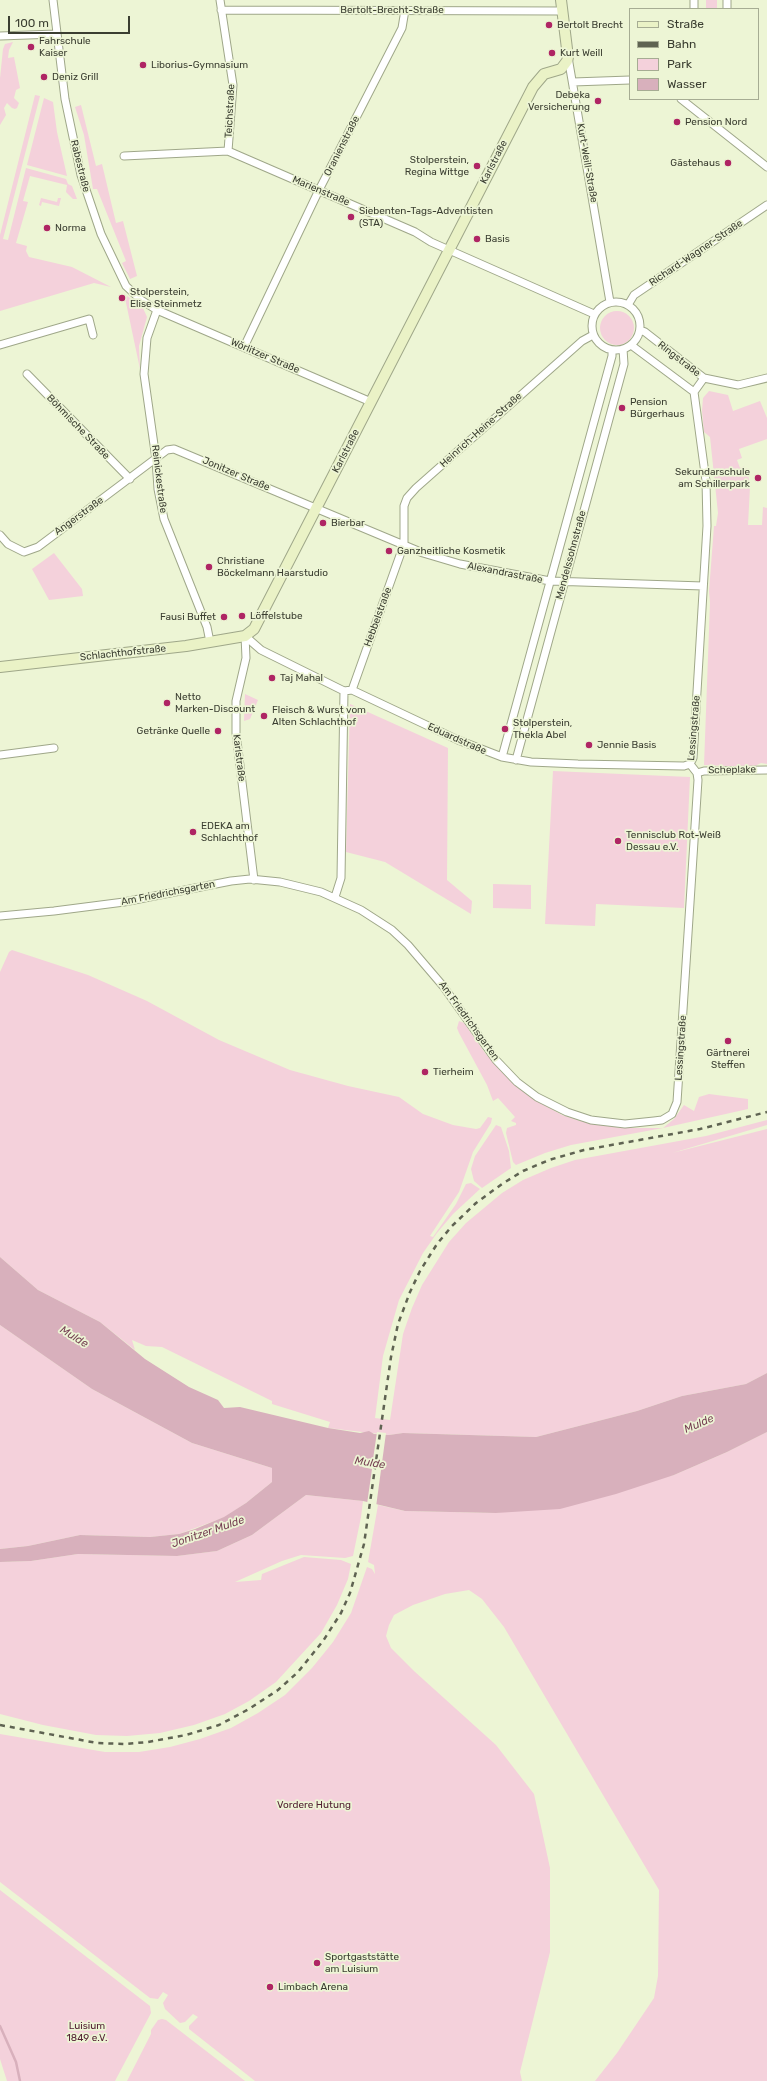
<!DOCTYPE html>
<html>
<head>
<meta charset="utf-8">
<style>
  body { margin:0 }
  #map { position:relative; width:767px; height:2081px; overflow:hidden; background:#edf5d5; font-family:Rubik,sans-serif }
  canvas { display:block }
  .legend { position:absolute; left:629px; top:8px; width:130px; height:92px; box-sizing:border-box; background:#edf5d5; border:1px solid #a6ac93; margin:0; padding:5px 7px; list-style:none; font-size:12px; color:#3b3e31 }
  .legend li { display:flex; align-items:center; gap:8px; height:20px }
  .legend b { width:20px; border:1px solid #a6ac93 }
  .scale { position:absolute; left:8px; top:16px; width:122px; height:18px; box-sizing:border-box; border:2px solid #3b3e31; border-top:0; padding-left:5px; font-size:12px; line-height:14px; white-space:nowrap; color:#3b3e31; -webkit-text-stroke:3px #edf5d5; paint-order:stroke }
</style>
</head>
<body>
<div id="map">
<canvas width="767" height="2081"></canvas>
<ul class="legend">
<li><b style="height:5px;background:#eaf2c6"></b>Straße</li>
<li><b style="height:5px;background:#5f6352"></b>Bahn</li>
<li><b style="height:11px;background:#f4d1db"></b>Park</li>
<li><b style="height:11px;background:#d8b0bc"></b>Wasser</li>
</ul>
<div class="scale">100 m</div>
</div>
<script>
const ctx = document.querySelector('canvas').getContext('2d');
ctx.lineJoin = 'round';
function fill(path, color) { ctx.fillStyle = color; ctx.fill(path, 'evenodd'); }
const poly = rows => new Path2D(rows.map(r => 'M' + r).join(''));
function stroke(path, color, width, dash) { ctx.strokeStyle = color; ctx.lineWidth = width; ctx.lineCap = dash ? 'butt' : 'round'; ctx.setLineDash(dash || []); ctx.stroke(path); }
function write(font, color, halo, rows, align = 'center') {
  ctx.font = font + ' Rubik,sans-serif'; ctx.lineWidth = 3.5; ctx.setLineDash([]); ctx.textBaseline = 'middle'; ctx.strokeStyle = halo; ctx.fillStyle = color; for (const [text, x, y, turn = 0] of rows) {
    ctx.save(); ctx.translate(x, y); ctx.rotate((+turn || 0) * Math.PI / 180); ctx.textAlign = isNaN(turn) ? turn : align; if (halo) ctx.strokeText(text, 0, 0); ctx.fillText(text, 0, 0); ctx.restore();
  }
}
fill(poly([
  [706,0,717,0,717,9,706,9],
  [13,42,9,50,8,58,14,57,20,88,16,90,14,98,19,103,17,108,15,109,12,108,7,103,4,108,6,115,0,125,0,78,3,49,5,44],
  [35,95,40,96,3,239,8,240,26,168,66,179,68,184,72,186,77,199,73,199,66,192,67,185,30,176,23,201,28,202,16,243,27,246,26,251,29,257,72,267,111,287,94,283,0,311,0,235],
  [44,98,53,102,57,132,67,176,27,165],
  [81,105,96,166,102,164,116,223,123,221,137,276,130,279,122,263,126,261,97,189,93,189,84,135,75,107],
  [41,198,57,202,58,198,61,198,59,206,42,202,41,206,39,205],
  [127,296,143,308,147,317,139,346,140,369,125,298],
  '600 328a17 17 0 1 1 34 0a17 17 0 1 1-34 0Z',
  [709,391,728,395,733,411,760,401,767,418,767,439,739,449,742,458,737,460,740,468,744,466,745,469,747,468,750,487,748,525,762,525,763,507,767,508,767,764,761,763,753,767,704,765,710,603,709,591,714,526,716,526,718,513,710,437,704,432,702,411,703,398],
  [54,553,82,589,83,596,49,600,32,569],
  [245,694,258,700,250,719,244,721],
  [350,704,448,748,447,880,472,901,471,914,385,862,346,852],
  [553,771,690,777,684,908,596,904,595,926,545,924],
  [493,884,531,885,531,909,493,908],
  [12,950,88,975,147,1001,219,1040,290,1070,348,1086,399,1097,423,1114,453,1125,476,1129,480,1128,488,1117,492,1118,491,1123,473,1152,459,1192,430,1236,433,1237,456,1204,466,1184,471,1183,480,1189,453,1214,437,1233,423,1253,399,1300,383,1356,375,1418,390,1420,403,1334,412,1308,422,1285,449,1242,466,1223,502,1193,523,1180,551,1168,575,1160,706,1136,767,1120,767,1125,672,1153,767,1129,767,1373,746,1384,682,1396,637,1411,536,1437,403,1433,389,1435,328,1428,330,1422,272,1404,272,1401,162,1347,146,1346,132,1340,135,1350,100,1322,38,1290,0,1257,0,972,9,952],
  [459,1021,464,1023,485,1053,506,1076,529,1096,562,1115,580,1121,621,1128,663,1128,674,1119,684,1105,694,1111,699,1097,709,1094,748,1099,748,1109,663,1128,571,1145,545,1153,516,1165,513,1162,506,1133,507,1128,516,1125,516,1123,511,1121,515,1117,498,1098,493,1101,487,1085,459,1033,457,1028],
  [496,1125,501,1127,509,1151,511,1168,482,1188,474,1181,471,1169,475,1156],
  [0,1325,92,1389,192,1443,272,1468,272,1482,246,1503,225,1517,179,1534,150,1537,80,1535,28,1546,0,1549],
  [767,1432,767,2081,595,2081,617,2053,654,1998,658,1976,659,1890,504,1627,482,1599,469,1590,445,1594,413,1605,394,1615,389,1625,386,1636,391,1648,414,1671,496,1745,534,1794,550,1868,550,1952,520,2072,522,2081,255,2081,189,2029,189,2026,198,2017,193,2014,185,2022,180,2023,165,2009,163,2003,168,1995,163,1992,158,1999,150,1998,0,1882,0,1734,105,1752,139,1752,170,1747,200,1739,231,1728,258,1713,285,1695,312,1668,333,1642,351,1613,367,1567,372,1569,375,1574,374,1565,368,1562,378,1505,405,1511,496,1513,674,1475,727,1452],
  [306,1495,363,1501,361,1517,353,1556,345,1558,301,1555,282,1561,235,1582,261,1580,262,1574,304,1557,341,1560,351,1564,348,1579,337,1605,321,1633,276,1682,249,1701,225,1714,194,1725,160,1733,127,1736,96,1735,43,1725,0,1714,0,1562,31,1561,78,1554,177,1556,217,1551,252,1535],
  [0,1890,150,2006,151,2013,115,2081,7,2081,0,2059],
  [162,2019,166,2020,245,2081,127,2081,151,2034,151,2030,158,2020]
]), '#f4d1db');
fill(poly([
  [0,1257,38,1290,100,1322,145,1359,189,1387,218,1400,224,1408,240,1407,328,1428,360,1433,369,1431,374,1434,389,1435,403,1433,536,1437,637,1411,682,1396,746,1384,767,1373,767,1432,727,1452,674,1475,616,1494,560,1509,496,1513,405,1511,363,1501,306,1495,252,1535,217,1551,177,1556,78,1554,31,1561,0,1562,0,1549,28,1546,80,1535,150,1537,179,1534,195,1529,224,1517,246,1503,272,1482,272,1468,192,1443,92,1389,0,1325]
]), '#d8b0bc');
fill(poly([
  [377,1432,386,1433,376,1507,367,1504,372,1469,362,1467,363,1464,372,1466]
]), '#edf5d5');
stroke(poly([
  [0,2026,16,2062,20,2081]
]), '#d8b0bc', 2.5);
const street = poly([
  [53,0,65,99,81,175,101,234,126,286,141,300,157,310,371,402],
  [220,0,233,85,228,151],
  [727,0,727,9],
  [694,9,694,0],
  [221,10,562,11],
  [0,36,56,34],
  [568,57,610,302],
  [573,82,630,80],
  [681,99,767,167],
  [124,156,228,151,415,232,431,242,594,314],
  '592 326a24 24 0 1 1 48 0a24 24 0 1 1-48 0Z',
  [628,305,634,295,767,205],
  [157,310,147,338,144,374,156,459,158,489,164,519,207,627,210,642],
  [640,330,645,332,704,378,738,385,767,378],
  [0,345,89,319,93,335],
  [631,345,694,392],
  [244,347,319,190,402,28,405,10],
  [27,374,130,479],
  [0,535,8,544,24,552,38,547,167,450,174,449,423,553,460,564,550,581,703,586],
  [245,636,261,650,344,691,352,690,458,740,502,757,531,762,578,764,684,766,690,764],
  [245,636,246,658,236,701,236,733,254,880],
  [352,690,404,544,404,506,407,498,416,488,582,341,593,335],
  [0,755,54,748],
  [502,757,612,356,612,350],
  [516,760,624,364,623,349],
  [690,764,693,758,707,526,706,481,694,392,704,378],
  [697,773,704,771,767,770],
  [335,897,341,878,344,691],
  [0,916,54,911,124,902,231,881,250,879,280,882,321,892,361,910,392,930,408,945,443,986,496,1060,517,1082,537,1097,567,1112,591,1120,625,1124,654,1121,662,1120,672,1114,677,1102,698,780,697,773,690,764]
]);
const secondary = poly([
  [0,667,186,646,245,636,254,629,533,87,544,74,561,69,567,61,568,57,561,0]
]);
stroke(street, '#9fa789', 9);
stroke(secondary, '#9fa789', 12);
stroke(street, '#fff', 7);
stroke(secondary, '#eaf2c6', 10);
stroke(poly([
  [0,1725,97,1743,124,1744,148,1742,186,1735,219,1725,249,1709,278,1690,298,1672,323,1641,341,1613,350,1593,364,1544,391,1357,398,1324,410,1292,420,1271,437,1244,452,1226,476,1203,502,1184,523,1171,549,1160,584,1150,700,1129,767,1112]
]), '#5f6352', 2.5, [5, 5]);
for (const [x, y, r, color] of [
  [549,25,4,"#af2564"],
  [31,47,4,"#af2564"],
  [552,53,4,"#af2564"],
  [143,65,4,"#af2564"],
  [44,77,4,"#af2564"],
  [598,101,4,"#af2564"],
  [677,122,4,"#af2564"],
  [728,163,4,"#af2564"],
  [477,166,4,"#af2564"],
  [351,217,4,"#af2564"],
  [47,228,4,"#af2564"],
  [477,239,4,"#af2564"],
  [122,298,4,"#af2564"],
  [622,408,4,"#af2564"],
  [758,478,4,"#af2564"],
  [323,523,4,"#af2564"],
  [389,551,4,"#af2564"],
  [209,567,4,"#af2564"],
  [242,616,4,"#af2564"],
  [224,617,4,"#af2564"],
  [272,678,4,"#af2564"],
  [167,703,4,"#af2564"],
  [264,716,4,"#af2564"],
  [505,729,4,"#af2564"],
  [218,731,4,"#af2564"],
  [589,745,4,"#af2564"],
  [193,832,4,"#af2564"],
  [618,841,4,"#af2564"],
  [728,1041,4,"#af2564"],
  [425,1072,4,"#af2564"],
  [317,1963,4,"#af2564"],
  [270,1987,4,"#af2564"]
]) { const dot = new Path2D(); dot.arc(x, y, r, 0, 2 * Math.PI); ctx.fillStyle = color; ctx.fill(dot); stroke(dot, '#edf5d5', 1.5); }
write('10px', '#3b3e31', '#edf5d5', [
  ["Bertolt-Brecht-Straße",392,10],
  ["Teichstraße",230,111,-87],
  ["Oranienstraße",342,146,-63],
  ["Karlstraße",494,162,-63],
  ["Kurt-Weill-Straße",587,163,80],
  ["Rabestraße",80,166,76],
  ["Marienstraße",321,191,23],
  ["Richard-Wagner-Straße",696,253,-34],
  ["Wörlitzer Straße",265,356,23],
  ["Ringstraße",679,359,38],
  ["Böhmische Straße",78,427,46],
  ["Heinrich-Heine-Straße",481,430,-42],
  ["Karlstraße",346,451,-63],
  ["Jonitzer Straße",236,474,23],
  ["Reinickestraße",159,479,83],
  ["Angerstraße",79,516,-36],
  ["Mendelssohnstraße",571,555,-75],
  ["Alexandrastraße",505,573,11],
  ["Hebbelstraße",378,617,-70],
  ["Schlachthofstraße",123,653,-6],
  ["Lessingstraße",694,728,-85],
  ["Eduardstraße",457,739,24],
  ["Karlstraße",239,758,83],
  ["Scheplake",732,770,-1],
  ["Am Friedrichsgarten",168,893,-11],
  ["Am Friedrichsgarten",469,1021,54],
  ["Lessingstraße",681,1048,-86]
]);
write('10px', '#3b3e31', '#edf5d5', [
  ["Bertolt Brecht",557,25],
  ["Fahrschule",39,41],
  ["Kaiser",39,53],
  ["Kurt Weill",560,53],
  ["Liborius-Gymnasium",151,65],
  ["Deniz Grill",52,77],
  ["Debeka",590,95,"right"],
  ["Versicherung",590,107,"right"],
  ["Pension Nord",685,122],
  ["Stolperstein,",469,160,"right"],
  ["Regina Wittge",469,172,"right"],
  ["Gästehaus",720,163,"right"],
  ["Siebenten-Tags-Adventisten",359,211],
  ["(STA)",359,223],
  ["Norma",55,228],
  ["Basis",485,239],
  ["Stolperstein,",130,292],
  ["Elise Steinmetz",130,304],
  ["Pension",630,402],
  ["Bürgerhaus",630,414],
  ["Sekundarschule",750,472,"right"],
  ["am Schillerpark",750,484,"right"],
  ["Bierbar",331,523],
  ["Ganzheitliche Kosmetik",397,551],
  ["Christiane",217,561],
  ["Böckelmann Haarstudio",217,573],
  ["Löffelstube",250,616],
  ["Fausi Buffet",216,617,"right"],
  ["Taj Mahal",280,678],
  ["Netto",175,697],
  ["Marken-Discount",175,709],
  ["Fleisch & Wurst vom",272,710],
  ["Alten Schlachthof",272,722],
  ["Stolperstein,",513,723],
  ["Thekla Abel",513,735],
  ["Getränke Quelle",210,731,"right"],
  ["Jennie Basis",597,745],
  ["EDEKA am",201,826],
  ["Schlachthof",201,838],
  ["Tennisclub Rot-Weiß",626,835],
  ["Dessau e.V.",626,847],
  ["Gärtnerei",728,1053,"center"],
  ["Steffen",728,1065,"center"],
  ["Tierheim",433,1072],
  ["Sportgaststätte",325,1957],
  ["am Luisium",325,1969],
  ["Limbach Arena",278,1987]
], 'left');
write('10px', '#532033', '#edf5d5', [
  ["Vordere Hutung",314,1805],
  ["Luisium",87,2026],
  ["1849 e.V.",87,2038]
]);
write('italic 11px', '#753f52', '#edf5d5', [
  ["Mulde",74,1337,32],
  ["Mulde",699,1424,-23],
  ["Mulde",370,1463,9],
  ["Jonitzer Mulde",208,1532,-19]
]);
</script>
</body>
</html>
